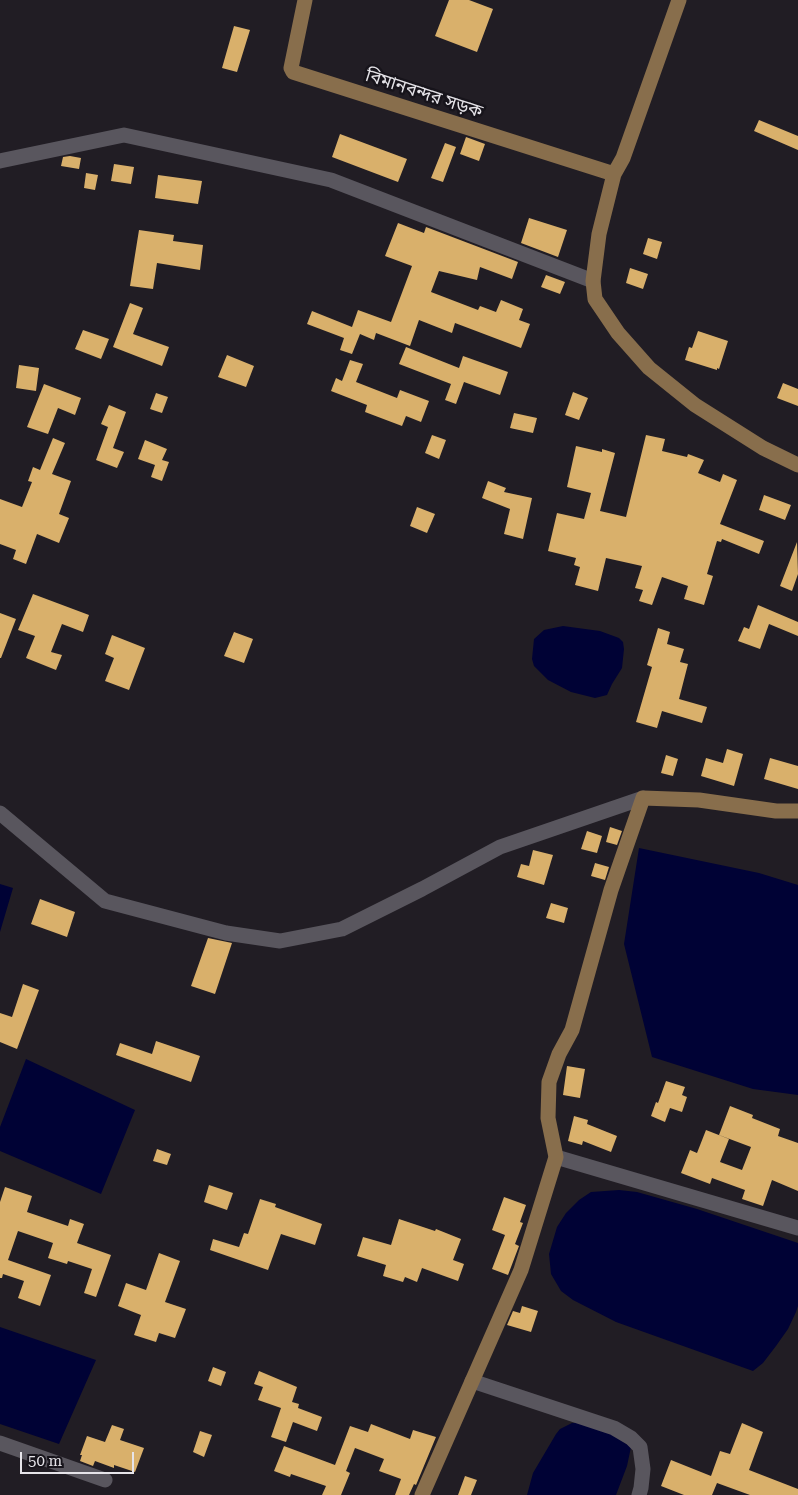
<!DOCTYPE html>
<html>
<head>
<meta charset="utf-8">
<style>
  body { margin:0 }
  #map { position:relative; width:798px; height:1495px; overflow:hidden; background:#211d24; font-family:"Roboto Serif",serif }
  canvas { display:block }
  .scale { position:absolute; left:20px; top:1452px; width:114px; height:22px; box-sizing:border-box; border:2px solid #e6e4e9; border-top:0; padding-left:6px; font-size:15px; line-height:18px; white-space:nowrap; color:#e6e4e9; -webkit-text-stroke:4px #17141b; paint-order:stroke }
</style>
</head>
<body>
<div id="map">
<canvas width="798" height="1495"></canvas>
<div class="scale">50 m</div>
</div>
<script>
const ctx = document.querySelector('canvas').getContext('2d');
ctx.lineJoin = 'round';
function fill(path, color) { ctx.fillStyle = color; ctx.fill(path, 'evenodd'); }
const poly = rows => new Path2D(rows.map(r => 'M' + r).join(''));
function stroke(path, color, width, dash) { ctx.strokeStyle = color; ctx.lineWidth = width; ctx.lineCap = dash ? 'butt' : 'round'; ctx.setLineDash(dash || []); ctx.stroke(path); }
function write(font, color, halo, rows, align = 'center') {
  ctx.font = font + ' "Roboto Serif","Noto Sans Bengali",serif'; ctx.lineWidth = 5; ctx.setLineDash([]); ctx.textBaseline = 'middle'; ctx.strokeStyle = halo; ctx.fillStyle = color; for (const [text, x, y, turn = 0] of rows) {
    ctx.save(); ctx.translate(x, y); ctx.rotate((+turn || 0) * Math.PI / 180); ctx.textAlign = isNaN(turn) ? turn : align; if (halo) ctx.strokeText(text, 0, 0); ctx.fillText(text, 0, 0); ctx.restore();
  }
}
fill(poly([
  [563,626,600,631,619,638,623,642,624,649,622,668,612,684,607,695,595,698,571,692,548,680,534,666,532,659,534,639,544,630],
  [639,848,759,873,798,885,798,1095,753,1089,652,1057,624,944],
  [0,884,13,888,0,932],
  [26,1059,135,1110,101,1194,0,1151,0,1127],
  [619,1190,637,1192,697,1209,798,1243,798,1306,796,1312,788,1329,776,1346,763,1363,753,1371,616,1322,573,1300,561,1291,551,1274,549,1254,557,1227,566,1213,579,1200,591,1192],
  [0,1327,96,1360,59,1444,0,1424],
  [572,1423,585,1423,601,1427,631,1447,627,1466,616,1495,527,1495,533,1473,556,1434,560,1429]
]), '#000235');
fill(poly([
  [449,0,469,0,493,9,477,52,435,36],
  [234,26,250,30,237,72,222,68],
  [759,120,798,136,798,150,754,131],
  [340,134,407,159,398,182,332,157],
  [466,137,485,144,479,161,460,154],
  [445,143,456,147,443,182,431,178],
  [70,156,81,158,79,169,61,166,63,157],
  [114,164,134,167,131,184,111,181],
  [86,173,98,175,95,190,84,188],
  [158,175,202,181,198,204,155,198],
  [529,218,567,230,558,257,521,243],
  [398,223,424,233,426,227,518,262,512,279,480,267,477,280,439,271,431,292,478,310,480,306,496,312,501,300,523,309,519,320,530,324,521,348,455,323,452,333,419,320,410,346,376,333,374,340,360,334,352,354,340,350,344,338,307,324,312,311,352,327,358,310,391,322,412,266,385,256],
  [139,230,174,235,173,241,203,245,200,270,157,263,153,289,130,286],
  [648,238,662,242,657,259,643,254],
  [630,268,648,274,643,289,626,283],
  [546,275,565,282,560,294,541,287],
  [130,303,143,308,133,334,169,347,162,366,113,347],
  [83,330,109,339,101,359,75,349],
  [698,331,728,341,719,369,717,368,717,370,685,360,689,347,692,348],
  [406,347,459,368,463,356,508,372,500,395,464,382,456,404,445,400,451,384,399,364],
  [227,355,254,366,246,387,218,377],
  [350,360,363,364,356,382,397,398,400,390,429,401,421,422,406,416,402,426,365,412,367,405,331,391,336,378,342,381],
  [19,365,39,368,36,391,16,388],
  [783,383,798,389,798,406,777,398],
  [44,384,81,398,75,415,58,408,48,434,27,427],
  [573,392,588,398,579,420,565,415],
  [156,393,168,397,162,413,150,409],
  [109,405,126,412,113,448,124,452,117,468,96,460,108,427,101,424],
  [514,413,537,418,533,433,510,428],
  [432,435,446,440,439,459,425,453],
  [646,435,665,439,662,451,687,457,688,454,704,460,698,473,720,482,723,474,737,480,720,524,764,541,759,554,722,539,721,542,717,541,707,574,713,576,704,605,684,599,688,586,662,577,652,605,639,601,643,590,635,588,642,566,606,558,598,591,575,585,580,567,574,565,576,558,548,551,557,513,584,519,591,493,567,487,576,446,602,452,602,449,615,453,600,511,626,517],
  [53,438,65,443,52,474,71,481,59,514,69,518,59,543,37,534,26,564,13,559,16,550,0,544,0,499,22,507,32,482,28,481,33,467,40,470],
  [145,440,167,449,162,460,169,462,162,481,151,477,155,465,138,459],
  [488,481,506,488,504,492,532,498,523,539,504,534,510,509,482,498],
  [764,495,791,505,785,520,759,510],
  [417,507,435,514,427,533,410,526],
  [797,542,798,574,792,591,780,586],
  [33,594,89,615,83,632,62,624,51,652,62,655,56,670,26,658,35,636,18,630],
  [758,605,798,622,798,636,769,624,760,649,738,641,744,627,749,629],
  [0,613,16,619,1,658,0,658],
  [658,628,670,632,667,644,684,649,680,662,688,664,679,699,707,707,702,723,662,711,657,728,636,722,652,667,647,665],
  [234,632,253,639,244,663,224,656],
  [112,635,145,648,129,690,105,681,114,658,105,654],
  [727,749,743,754,734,786,701,776,706,758,723,763],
  [666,755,678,759,673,776,661,773],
  [770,758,798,766,798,789,764,779],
  [610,827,622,831,617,845,606,842],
  [587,831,602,836,597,853,581,849],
  [533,850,553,855,544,885,517,877,521,864,529,866],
  [595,863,609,867,605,880,591,876],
  [40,899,75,912,67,937,31,924],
  [551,903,568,908,564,923,546,918],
  [208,938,232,943,215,994,191,986],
  [23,984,39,990,17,1049,0,1042,0,1013,12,1017],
  [156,1041,200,1056,191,1082,116,1055,120,1043,152,1054],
  [567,1066,585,1069,580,1098,563,1095],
  [666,1081,685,1087,682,1095,687,1097,682,1112,670,1108,665,1122,651,1116,656,1102,658,1103],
  [730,1106,753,1115,752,1118,780,1129,778,1136,798,1143,798,1191,772,1180,763,1206,742,1199,745,1190,712,1178,710,1184,681,1173,690,1150,697,1153,706,1130,729,1139,720,1162,742,1170,751,1147,719,1135],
  [574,1116,588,1120,587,1124,617,1136,611,1152,583,1141,582,1145,568,1141],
  [157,1149,171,1154,167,1165,153,1161],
  [209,1185,233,1193,227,1210,204,1202],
  [5,1187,32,1196,27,1212,68,1226,70,1219,84,1224,77,1243,111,1255,96,1297,84,1293,92,1269,68,1261,67,1264,48,1258,53,1243,18,1231,8,1260,51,1275,40,1306,18,1298,24,1281,3,1274,2,1278,0,1278,0,1202],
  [504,1197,526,1205,520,1222,523,1223,515,1244,519,1246,508,1275,492,1269,505,1235,492,1230],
  [260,1199,276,1204,275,1207,322,1224,315,1245,281,1234,268,1270,210,1250,213,1239,239,1247,244,1233,248,1234],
  [399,1219,435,1231,436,1229,461,1239,453,1260,464,1264,458,1281,422,1268,417,1282,405,1277,403,1282,383,1276,386,1265,357,1256,363,1237,391,1245],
  [159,1253,180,1261,165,1302,186,1309,175,1338,159,1333,156,1342,134,1335,141,1315,118,1306,126,1283,146,1290],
  [522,1306,538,1311,531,1332,507,1325,513,1311,520,1313],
  [213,1367,226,1372,221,1386,208,1381],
  [259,1371,297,1387,292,1402,299,1404,298,1408,322,1417,317,1431,293,1422,286,1442,271,1437,281,1408,258,1400,263,1387,254,1384],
  [742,1423,763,1432,749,1470,798,1489,798,1495,750,1495,717,1483,712,1495,684,1495,661,1486,671,1460,711,1476,720,1451,730,1454],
  [371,1424,410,1439,413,1430,436,1437,416,1485,414,1484,409,1495,395,1495,401,1479,379,1471,384,1459,355,1448,346,1471,350,1473,341,1495,322,1495,326,1486,291,1474,290,1477,274,1471,284,1446,335,1465,350,1426,368,1432],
  [112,1425,124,1429,120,1440,144,1448,135,1472,114,1465,114,1468,95,1461,93,1466,80,1461,82,1455,80,1455,87,1436,105,1442],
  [200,1431,212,1435,204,1457,193,1452],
  [465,1476,477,1480,471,1495,458,1495]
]), '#d9b06b');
stroke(poly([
  [0,161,124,135,331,180,593,281],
  [0,813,105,901,226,933,280,941,342,929,422,889,500,847,643,798],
  [556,1157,798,1228],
  [472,1381,614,1428,631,1438,640,1447,643,1469,641,1488,639,1495],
  [0,1443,105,1480]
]), '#59565e', 15);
stroke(poly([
  [305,0,291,68,293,72,614,174],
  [679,0,623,158,614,174,599,234,593,281,595,299,618,333,649,368,695,405,763,448,798,465],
  [422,1495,521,1270,556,1157,548,1118,549,1082,559,1054,572,1030,611,890,643,798,699,800,776,811,798,811]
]), '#886e4c', 15);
write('18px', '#e6e4e9', '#17141b', [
  ["বিমানবন্দর সড়ক",424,94,18]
]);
</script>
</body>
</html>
